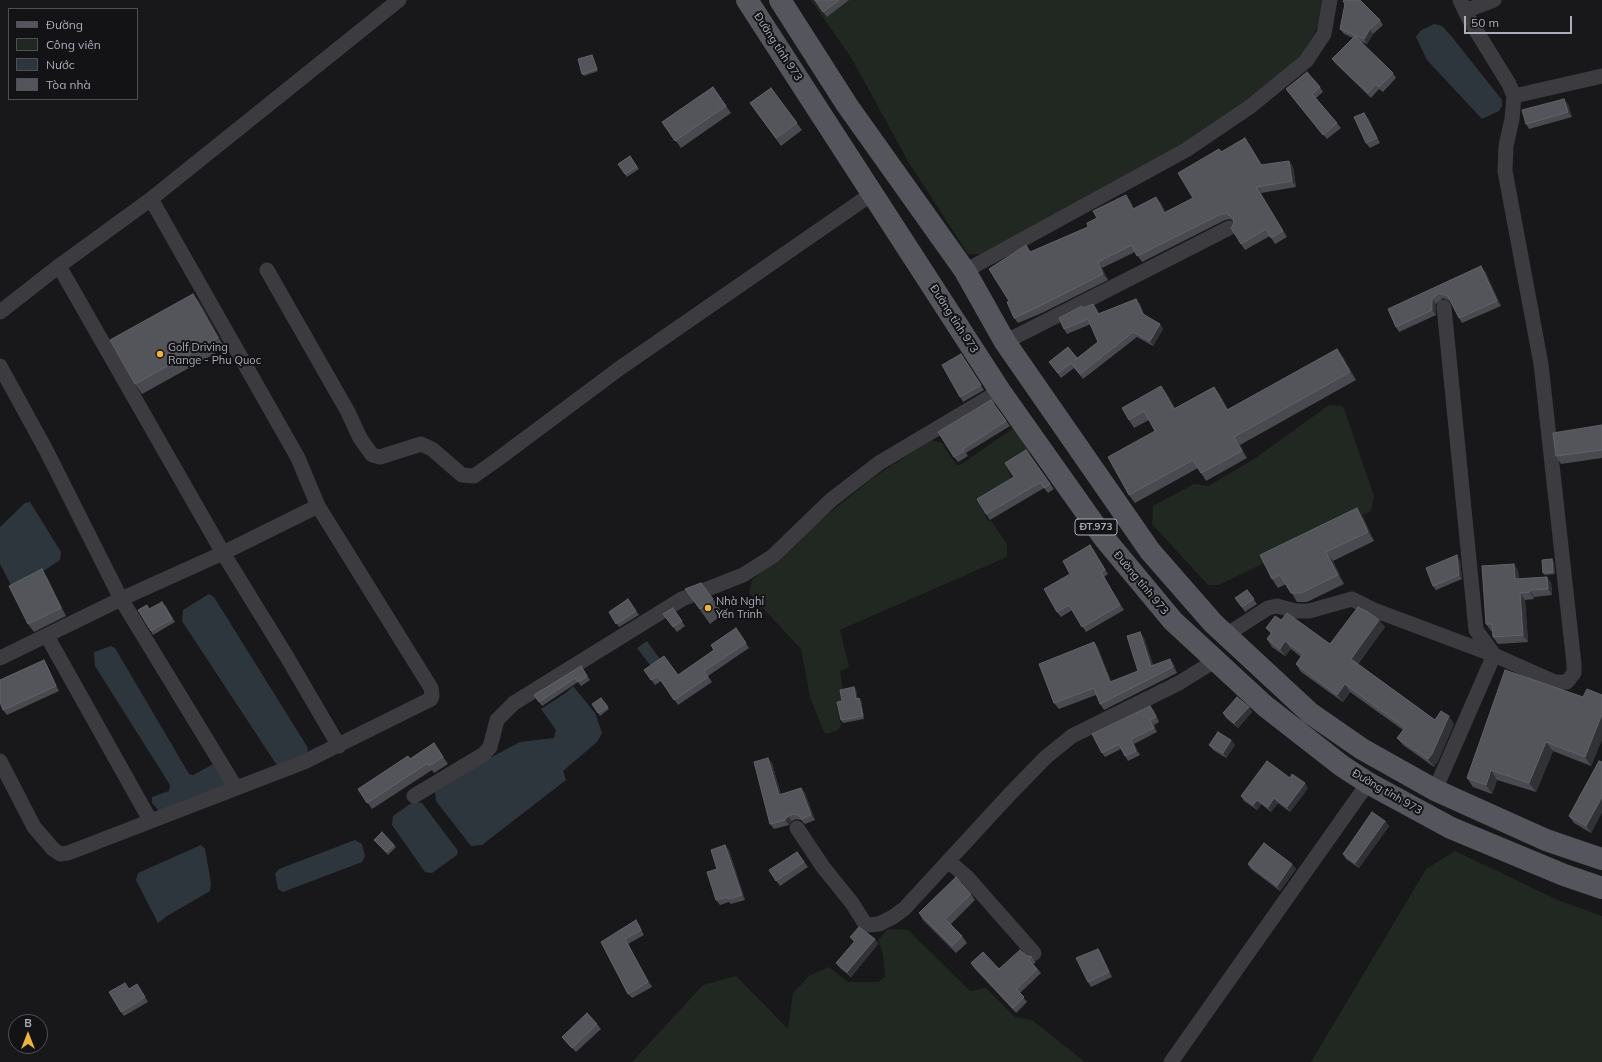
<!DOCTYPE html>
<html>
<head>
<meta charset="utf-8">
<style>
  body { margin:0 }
  #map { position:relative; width:1602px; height:1062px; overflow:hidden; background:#18181a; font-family:Mulish,sans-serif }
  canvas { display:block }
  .legend { position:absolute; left:8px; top:8px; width:130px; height:92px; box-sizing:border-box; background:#131215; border:1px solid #4f5057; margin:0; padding:5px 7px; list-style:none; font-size:12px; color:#aaaeb9 }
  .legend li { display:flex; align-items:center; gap:8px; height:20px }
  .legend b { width:20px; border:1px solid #4f5057 }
  .north { position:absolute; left:8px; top:1014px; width:40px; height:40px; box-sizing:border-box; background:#131215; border:1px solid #4f5057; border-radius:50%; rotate:0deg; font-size:11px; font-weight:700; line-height:16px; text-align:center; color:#aaaeb9 }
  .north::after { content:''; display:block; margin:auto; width:14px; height:18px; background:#eeb43b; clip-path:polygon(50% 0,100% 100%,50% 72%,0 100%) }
  .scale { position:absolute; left:1464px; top:16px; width:108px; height:18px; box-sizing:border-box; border:2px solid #aaaeb9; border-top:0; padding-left:5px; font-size:12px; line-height:14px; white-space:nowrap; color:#aaaeb9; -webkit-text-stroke:3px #131215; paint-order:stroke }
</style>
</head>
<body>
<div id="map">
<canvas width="1602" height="1062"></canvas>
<ul class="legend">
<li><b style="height:5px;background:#55565d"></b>Đường</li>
<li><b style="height:11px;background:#202821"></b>Công viên</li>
<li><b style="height:11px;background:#2e363d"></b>Nước</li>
<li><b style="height:11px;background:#54555a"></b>Tòa nhà</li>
</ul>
<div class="north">B</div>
<div class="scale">50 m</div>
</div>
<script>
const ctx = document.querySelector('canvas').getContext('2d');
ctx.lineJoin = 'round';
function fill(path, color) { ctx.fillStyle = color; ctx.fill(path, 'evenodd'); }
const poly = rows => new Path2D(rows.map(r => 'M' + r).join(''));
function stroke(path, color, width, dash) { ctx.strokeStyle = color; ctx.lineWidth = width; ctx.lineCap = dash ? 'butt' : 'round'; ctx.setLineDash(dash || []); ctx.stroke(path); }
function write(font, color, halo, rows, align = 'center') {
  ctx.font = font + ' Mulish,sans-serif'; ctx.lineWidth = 4; ctx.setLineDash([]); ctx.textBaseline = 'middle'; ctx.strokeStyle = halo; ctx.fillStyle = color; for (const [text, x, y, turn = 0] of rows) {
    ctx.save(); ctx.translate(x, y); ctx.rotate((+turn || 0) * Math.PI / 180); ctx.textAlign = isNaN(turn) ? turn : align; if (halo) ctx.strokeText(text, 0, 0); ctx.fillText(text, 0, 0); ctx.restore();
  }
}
fill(poly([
  [811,0,1325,0,1320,22,1301,58,1248,102,1183,144,981,254,968,254,909,163,852,59],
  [1329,405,1343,406,1374,496,1371,511,1219,585,1208,585,1152,524,1153,506,1194,484,1208,486,1254,459],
  [1015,427,1034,451,1007,467,1014,483,979,503,988,521,991,521,1007,544,1007,557,840,630,849,667,840,671,843,690,840,693,842,703,837,704,841,726,838,730,826,734,823,730,810,697,801,649,749,593,752,580,807,531,874,477,932,440,942,443,956,465,960,465],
  [1455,851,1560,901,1602,916,1602,1062,1311,1062,1426,869],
  [888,929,908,930,970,991,986,988,1015,1017,1032,1020,1085,1062,632,1062,703,985,736,976,788,1029,793,993,809,976,829,967,848,982,878,982,885,977,883,954,878,940]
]), '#202821');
fill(poly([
  [1434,24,1442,26,1452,37,1502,100,1502,106,1499,111,1482,119,1427,60,1416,37,1420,31],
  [30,502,61,552,60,560,18,588,12,587,0,564,0,527,25,503],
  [209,594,214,597,308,748,307,754,282,767,276,764,182,621,183,610],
  [647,641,662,662,653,669,637,648],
  [111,646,115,648,189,774,193,775,217,762,227,776,224,787,160,812,152,803,152,797,169,791,170,785,95,666,94,652],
  [573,686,595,713,602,733,597,742,563,771,566,780,482,845,471,846,436,801,435,792,488,759,520,742,554,738,556,730,541,709,567,692],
  [413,802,422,803,458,851,457,855,432,873,425,872,392,825,393,816],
  [355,840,362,844,365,856,362,862,283,892,278,889,275,874,279,869],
  [201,845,205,849,211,883,210,891,167,916,158,923,136,880,138,873]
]), '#2e363d');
stroke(poly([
  [1465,11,1494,0],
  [1514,96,1602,76],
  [59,266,223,553,287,657,339,746],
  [267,270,348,412,360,438,372,455,380,457,421,444,432,449,462,475,474,476,498,459,620,368,873,193],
  [965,271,1186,150,1251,106,1306,61,1324,34,1330,0],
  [1444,307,1476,630,1494,655,1555,682,1567,682,1574,673,1574,664,1541,364,1505,171,1506,146,1512,119,1514,96,1509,84,1469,19,1460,0],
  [0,312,59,266,151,199,399,0],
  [1005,342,1229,228],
  [0,366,46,450,121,599,236,788],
  [1226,635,1268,608,1277,606,1296,611,1309,611,1352,599,1374,610,1494,655,1435,790],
  [47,636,150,820],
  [0,658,121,599,223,553,318,506],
  [0,761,34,827,53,849,60,854,68,853,304,762,431,699,432,696,431,688,318,506,298,458,151,199],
  [414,796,484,754,490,747,497,720,514,703,682,599,743,575,773,556,831,500,879,463,1000,391],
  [797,828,823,867,852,903,864,922,868,925,879,924,893,917,905,908,1009,795,1046,757,1072,736,1179,683,1216,660],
  [948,861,967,877,1034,953],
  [1171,1062,1368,783]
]), '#3b3b40', 15);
stroke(poly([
  [747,0,1000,391,1104,538,1173,621,1265,706,1342,766,1368,783,1451,828,1564,875,1602,888],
  [780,0,847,105,965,271,1005,342,1150,551,1213,623,1310,713,1362,749,1435,790,1546,840,1602,859]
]), '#55565d', 22);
fill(poly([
  [814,0,849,0,827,17],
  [1343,1,1380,20,1383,25,1373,34,1367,44,1359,41,1393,73,1396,78,1383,92,1379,89,1371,98,1336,64,1332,59,1353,38,1344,34,1340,29,1345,5],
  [593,57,598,71,584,76,582,74],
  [713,87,731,113,681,148,662,122],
  [1320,87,1323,92,1316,98,1341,128,1327,139,1286,89],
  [771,88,802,130,781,146,750,103],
  [1568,104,1572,117,1529,129,1526,124],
  [1368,118,1380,143,1370,148,1366,143],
  [1249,144,1262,165,1289,161,1293,167,1296,187,1261,193,1287,237,1275,244,1270,236,1245,250,1241,244,1233,221,1230,219,1225,220,1142,262,1135,252,1102,268,1108,280,1042,313,1018,323,1014,318,1009,301,1030,252,1088,227,1130,201,1134,209,1161,203,1165,212,1193,198,1221,152],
  [630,156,639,169,627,177,618,164],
  [1485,271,1501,306,1462,323,1459,318,1450,301,1443,298,1436,304,1436,315,1399,332,1396,327,1388,309],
  [193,294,200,303,225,348,142,394,135,384],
  [1093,304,1097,309,1099,314,1140,304,1144,316,1160,324,1163,329,1153,346,1137,337,1083,379,1074,368,1061,378,1049,362,1077,358,1098,342,1091,324,1067,334,1064,329],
  [961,354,984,390,963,402,960,397],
  [1343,357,1356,380,1240,445,1247,458,1206,481,1198,468,1135,503,1129,495,1155,431,1149,420,1134,428,1129,420,1161,386,1167,394,1175,408,1214,387,1220,395,1228,410],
  [991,400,1010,426,966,453,968,456,958,462,954,457],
  [1602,425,1602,458,1561,464,1556,456],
  [1026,450,1054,489,1048,493,1044,488,990,520,986,514,1014,477],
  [1363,517,1374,541,1333,561,1344,584,1307,602,1297,602,1286,584,1278,588,1272,579],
  [1090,545,1108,574,1104,577,1124,610,1086,632,1072,610,1061,617,1057,612,1070,574],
  [1552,559,1554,562,1555,574,1545,575,1543,573],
  [1460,560,1462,579,1436,590,1433,586],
  [1514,564,1518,571,1519,579,1547,577,1551,583,1552,595,1534,597,1534,599,1525,600,1528,642,1498,644,1493,637,1493,631,1491,631,1486,624],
  [47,577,66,616,34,632,28,624],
  [685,589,713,599,723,614,710,624],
  [1247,590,1257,604,1245,612,1235,598],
  [628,599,639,615,619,627,609,612],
  [165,605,175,622,153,635,151,631,149,609],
  [673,608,685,626,677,632,663,614],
  [1281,620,1330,644,1379,620,1385,627,1358,664,1435,720,1454,724,1438,761,1434,767,1403,745,1397,738,1403,730,1350,692,1343,702,1301,672,1296,664,1301,657,1291,649,1285,656,1272,647,1267,639,1271,634,1266,628],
  [736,628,749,648,708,676,712,682,678,705,661,681,655,685,644,670,678,675,714,650],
  [1140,632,1144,638,1153,665,1174,665,1177,673,1104,710,1100,704,1096,695,1059,709,1054,703,1094,642,1098,648,1111,682,1138,671],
  [47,665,59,691,7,715,3,710],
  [581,666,590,680,581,686,578,682,542,706,534,695],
  [856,689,857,698,861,700,864,719,843,723,841,720,842,701],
  [1602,695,1602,739,1591,766,1553,751,1536,792,1497,780,1492,794,1473,787,1467,778,1583,697],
  [601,698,609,709,600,716,592,704],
  [1249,707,1252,712,1238,728,1226,718,1223,713],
  [1154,710,1159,722,1154,725,1157,732,1134,744,1140,755,1128,761,1125,756,1121,749,1105,757,1102,753],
  [1231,740,1235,745,1226,758,1213,750,1209,745],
  [434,743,448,764,434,773,432,770,372,809,358,789,410,759],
  [1602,762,1602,812,1591,833,1574,823,1569,816],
  [772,763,781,795,801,788,805,793,815,820,805,824,801,820,796,819,792,821,789,825,774,829,770,824],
  [1290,778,1308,788,1290,812,1278,803,1271,812,1261,804,1257,810,1244,801,1241,796],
  [1385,821,1389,826,1359,868,1346,859,1343,854],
  [374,840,394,845,396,847,388,855],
  [725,845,729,850,745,900,731,904,729,902,720,905,716,900,717,869],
  [797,852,808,867,780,886,769,870],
  [1248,864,1296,869,1280,891,1251,869],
  [971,894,975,900,951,924,962,936,967,943,956,953,923,920,919,913],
  [639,925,644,935,628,944,652,987,632,998,628,994,601,942],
  [850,937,875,939,878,944,851,977,840,968,836,963,854,942],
  [1098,949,1101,953,1112,977,1091,987,1088,982],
  [1027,956,1032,957,1036,962,1033,964,1041,973,1020,993,1027,1002,1016,1013,974,968,971,963,999,969],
  [137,984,148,1002,124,1016,121,1012,129,989],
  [597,1024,601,1029,576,1052,566,1042,562,1037]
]), '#494a4f');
fill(poly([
  [1370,29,1373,34,1367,44,1364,39],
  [1564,99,1568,104,1572,117,1568,112],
  [1364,113,1368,118,1380,143,1377,138],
  [1245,138,1249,144,1266,171,1261,165],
  [1289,161,1293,167,1296,187,1292,181],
  [1256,187,1261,193,1287,237,1283,231],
  [1126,195,1130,201,1137,215,1133,209],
  [1156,197,1161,203,1169,219,1164,213],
  [1098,262,1102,268,1108,280,1103,274],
  [1481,266,1485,271,1501,306,1497,301],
  [193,294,200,303,225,348,218,338],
  [1136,299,1140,304,1146,319,1143,314],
  [1432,299,1436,304,1436,315,1432,310],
  [1093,304,1097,309,1101,319,1098,314],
  [1160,324,1163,329,1153,346,1150,341],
  [1337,349,1343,357,1356,380,1350,372],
  [1161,386,1167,394,1180,417,1174,409],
  [1214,387,1220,395,1233,418,1227,410],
  [1234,437,1240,445,1247,458,1242,451],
  [1357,508,1363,517,1374,541,1368,532],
  [1090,545,1094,550,1108,574,1105,570],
  [1326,552,1333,561,1344,584,1338,575],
  [1457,555,1460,560,1462,579,1459,575],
  [1552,559,1554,562,1555,574,1553,572],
  [1514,564,1518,571,1520,586,1515,579],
  [42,569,47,577,66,616,61,608],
  [1101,572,1104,577,1124,610,1120,605],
  [1547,577,1551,583,1552,595,1548,589],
  [1530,590,1534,597,1534,599,1530,592],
  [1520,593,1525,600,1528,642,1523,635],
  [1379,620,1385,627,1356,666,1351,659],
  [1140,632,1144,638,1156,672,1151,666],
  [1285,641,1291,649,1285,656,1280,649],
  [1094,642,1098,648,1114,688,1110,682],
  [1170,659,1174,665,1177,673,1173,667],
  [44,660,47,665,59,691,56,686],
  [1345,684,1350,692,1343,702,1337,695],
  [854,687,856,689,858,701,856,699],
  [859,698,861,700,864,719,863,716],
  [1150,706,1154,710,1159,722,1156,717],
  [1249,707,1252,712,1238,728,1234,723],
  [1602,714,1602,739,1591,766,1585,757],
  [1449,716,1454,724,1438,761,1434,767,1428,759],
  [1150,720,1154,725,1157,732,1154,728],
  [1131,739,1134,744,1140,755,1136,751],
  [1231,740,1235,745,1226,758,1223,753],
  [1546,742,1553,751,1536,792,1529,783],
  [768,758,772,763,782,800,779,795],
  [1491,770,1497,780,1492,794,1486,785],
  [1305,783,1308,788,1290,812,1287,807],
  [801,788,805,793,815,820,811,815],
  [1602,797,1602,812,1591,833,1586,826],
  [1274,798,1278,803,1271,812,1268,807],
  [1257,800,1261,804,1257,810,1253,805],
  [788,816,792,821,789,825,785,820],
  [1385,821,1389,826,1359,868,1355,863],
  [725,845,729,850,745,900,742,895],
  [1292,864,1296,869,1280,891,1277,886],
  [636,920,639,925,644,935,641,930],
  [625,939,628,944,652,987,648,982],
  [875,939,878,944,851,977,847,972],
  [1098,949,1101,953,1112,977,1109,972]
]), '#313235');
const building = poly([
  [815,0,839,0,823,12,815,0],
  [1344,0,1360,0,1380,20,1370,29,1364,39,1340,29,1345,4,1343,1,1344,0],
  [1355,36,1393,73,1379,87,1376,84,1368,93,1332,59,1355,36],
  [592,55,597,69,582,74,578,59,592,55],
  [1307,72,1320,87,1312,94,1337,123,1323,135,1286,89,1307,72],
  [713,87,726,106,675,141,662,122,713,87],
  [771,88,797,123,776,138,750,103,771,88],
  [1564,99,1568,112,1526,124,1522,110,1564,99],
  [1364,113,1377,138,1366,143,1354,117,1364,113],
  [1245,138,1261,165,1289,161,1292,181,1256,187,1283,231,1271,238,1266,229,1241,244,1231,228,1234,223,1233,218,1226,213,1221,214,1137,256,1132,245,1098,262,1103,274,1038,307,1014,318,1007,302,1009,301,989,269,1026,245,1030,252,1088,227,1087,223,1097,218,1093,211,1126,195,1133,209,1156,197,1164,213,1193,198,1178,173,1219,149,1221,152,1245,138],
  [630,156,637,167,625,174,618,164,630,156],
  [1481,266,1497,301,1459,318,1448,296,1439,293,1432,299,1432,310,1396,327,1388,309,1481,266],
  [193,294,218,338,135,384,110,340,193,294],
  [1136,299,1143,314,1160,324,1150,341,1133,332,1080,374,1071,363,1058,373,1049,362,1068,347,1077,358,1075,360,1098,342,1088,319,1064,329,1059,318,1082,306,1083,308,1093,304,1098,314,1136,299],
  [1337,349,1350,372,1234,437,1242,451,1201,473,1193,460,1129,495,1108,457,1155,431,1144,411,1129,420,1122,408,1161,386,1174,409,1214,387,1227,410,1337,349],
  [961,354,981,385,960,397,942,365,961,354],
  [991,400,1006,421,963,449,964,451,954,457,938,432,991,400],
  [1602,425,1602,450,1556,456,1553,433,1602,425],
  [1026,450,1050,484,1044,488,1041,482,986,514,977,499,1014,477,1005,463,1026,450],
  [1357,508,1368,532,1326,552,1338,575,1301,593,1291,593,1280,575,1272,579,1260,555,1357,508],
  [1090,545,1105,570,1101,572,1120,605,1082,627,1069,605,1057,612,1044,589,1070,574,1063,561,1090,545],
  [1457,555,1459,575,1433,586,1426,568,1457,555],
  [1552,559,1553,572,1543,573,1542,560,1552,559],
  [1514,564,1515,579,1547,577,1548,589,1530,590,1530,592,1520,593,1523,635,1493,637,1492,624,1486,624,1482,566,1514,564],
  [42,569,61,608,28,624,9,586,42,569],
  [701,583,713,599,700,609,685,589,701,583],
  [1247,590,1254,599,1242,607,1235,598,1247,590],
  [628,599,636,611,616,624,609,612,628,599],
  [162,602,172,619,151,631,138,610,147,605,149,609,162,602],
  [1358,607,1368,612,1379,620,1351,659,1435,720,1441,711,1449,716,1432,754,1428,759,1397,738,1405,728,1345,684,1337,695,1296,664,1303,654,1285,641,1280,649,1267,639,1272,632,1266,628,1275,616,1281,620,1287,613,1330,644,1358,607],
  [673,608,682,621,673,627,663,614,673,608],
  [736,628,746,643,704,671,708,677,674,700,658,676,651,680,644,670,664,656,678,675,714,650,711,645,736,628],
  [1140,632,1151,666,1170,659,1173,667,1100,704,1094,688,1054,703,1039,664,1094,642,1110,682,1138,671,1127,636,1140,632],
  [44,660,56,686,3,710,0,702,0,680,44,660],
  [581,666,587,676,578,682,575,678,539,702,534,695,581,666],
  [1505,670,1583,697,1587,689,1602,695,1602,714,1585,757,1546,742,1529,783,1491,770,1486,785,1467,778,1505,670],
  [854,687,856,699,859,698,863,716,841,720,837,702,842,701,840,690,854,687],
  [1237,697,1249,707,1234,723,1223,713,1237,697],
  [601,698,608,707,598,713,592,704,601,698],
  [1150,706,1156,717,1150,720,1154,728,1131,739,1136,751,1125,756,1119,744,1102,753,1092,734,1150,706],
  [1218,732,1231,740,1223,753,1209,745,1218,732],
  [434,743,443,757,429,766,428,763,367,803,358,789,408,756,410,759,434,743],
  [768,758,779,795,801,788,811,815,802,819,798,815,793,814,788,816,785,820,770,824,754,762,768,758],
  [1267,761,1290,778,1292,774,1305,783,1287,807,1274,798,1268,807,1257,800,1253,805,1241,796,1267,761],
  [1599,761,1602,762,1602,797,1586,826,1569,816,1599,761],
  [1372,812,1385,821,1355,863,1343,854,1372,812],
  [382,832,394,845,386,852,374,840,382,832],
  [1264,843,1292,864,1277,886,1248,864,1264,843],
  [725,845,742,895,728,899,727,897,716,900,707,872,717,869,711,850,725,845],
  [797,852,804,862,776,881,769,870,797,852],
  [956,877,971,894,945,919,962,936,952,946,919,913,956,877],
  [636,920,641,930,625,939,648,982,628,994,601,942,636,920],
  [859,927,875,939,847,972,836,963,855,941,850,937,859,927],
  [1098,949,1109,972,1088,982,1076,958,1098,949],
  [1020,950,1027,956,1032,957,1029,960,1037,969,1016,989,1024,997,1013,1008,971,963,983,952,999,969,1020,950],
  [125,983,129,989,137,984,145,997,121,1012,109,992,125,983],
  [587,1013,597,1024,572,1048,562,1037,587,1013]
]);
fill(building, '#54555a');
stroke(building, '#616369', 1);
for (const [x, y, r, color] of [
  [160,354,4,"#eeb43b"],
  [708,608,4,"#eeb43b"]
]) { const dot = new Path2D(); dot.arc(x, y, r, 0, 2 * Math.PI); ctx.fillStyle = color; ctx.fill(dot); stroke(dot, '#131215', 1.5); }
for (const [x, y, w] of [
  [1096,527,42]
]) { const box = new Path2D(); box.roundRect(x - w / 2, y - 8, w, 16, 3); ctx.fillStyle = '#131215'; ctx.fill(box); stroke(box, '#aaaeb9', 1); }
write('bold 10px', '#aaaeb9', null, [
  ["ĐT.973",1096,527]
]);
write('11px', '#aaaeb9', '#131215', [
  ["Đường tỉnh 973",778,47,57],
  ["Đường tỉnh 973",954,319,57],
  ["Đường tỉnh 973",1141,583,50],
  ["Đường tỉnh 973",1387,792,30]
]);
write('11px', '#aaaeb9', '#131215', [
  ["Golf Driving",168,348],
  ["Range - Phu Quoc",168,361],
  ["Nhà Nghỉ",716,602],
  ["Yến Trinh",716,615]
], 'left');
</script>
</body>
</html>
